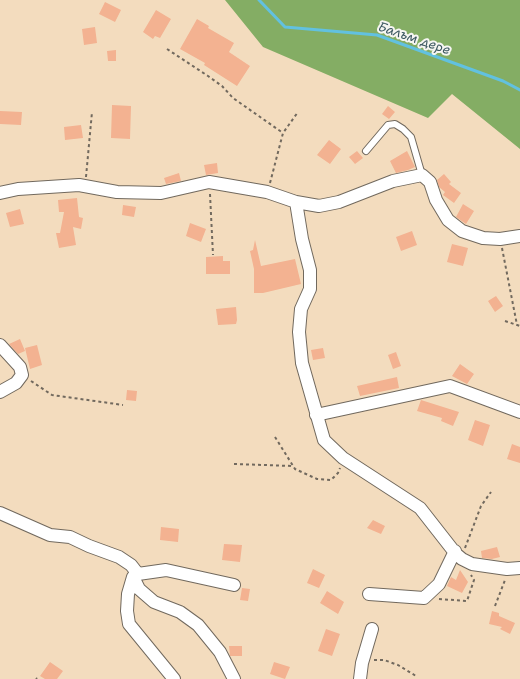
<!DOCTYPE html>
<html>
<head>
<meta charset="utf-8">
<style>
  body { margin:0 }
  canvas { display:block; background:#f3dcbe }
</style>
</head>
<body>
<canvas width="520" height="679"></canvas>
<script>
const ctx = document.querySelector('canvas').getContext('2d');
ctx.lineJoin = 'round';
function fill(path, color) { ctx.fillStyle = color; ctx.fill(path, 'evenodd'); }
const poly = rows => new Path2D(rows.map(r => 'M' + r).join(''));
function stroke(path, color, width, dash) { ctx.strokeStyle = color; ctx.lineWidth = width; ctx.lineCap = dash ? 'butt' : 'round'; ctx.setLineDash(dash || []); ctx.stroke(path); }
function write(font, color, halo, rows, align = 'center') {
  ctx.font = font + ' "Shantell Sans",sans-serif'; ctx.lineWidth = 4; ctx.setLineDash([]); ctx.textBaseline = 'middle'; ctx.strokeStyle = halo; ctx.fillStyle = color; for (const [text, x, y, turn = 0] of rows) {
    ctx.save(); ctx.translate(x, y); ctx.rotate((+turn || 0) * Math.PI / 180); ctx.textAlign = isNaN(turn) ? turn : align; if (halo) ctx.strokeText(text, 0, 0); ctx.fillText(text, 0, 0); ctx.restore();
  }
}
fill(poly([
  [225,0,520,0,520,149,452,94,428,118,263,47]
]), '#84ad64');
stroke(poly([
  [259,0,285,27,377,35,503,81,520,90]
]), '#62c1e0', 3);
fill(poly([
  [105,2,121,10,115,22,99,14],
  [156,10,171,19,160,38,155,36,153,39,143,32],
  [197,19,209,26,208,28,234,43,229,52,250,66,237,86,204,65,205,63,180,49],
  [95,27,97,43,84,45,82,29],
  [116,50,116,61,108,61,107,51],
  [112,105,131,106,130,139,111,138],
  [388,106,395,112,389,119,382,114],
  [0,111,22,112,21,125,0,124],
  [81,125,83,138,65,140,64,127],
  [329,140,341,149,330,164,317,155],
  [357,151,363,158,355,164,349,157],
  [407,151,415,167,408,170,396,173,390,161],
  [217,163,218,173,206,175,204,165],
  [179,173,181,181,166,184,164,178],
  [444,174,451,182,449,184,461,193,454,203,443,195,445,192,439,187,437,180],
  [77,198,79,217,83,218,81,229,73,227,76,245,59,248,56,233,60,233,64,212,59,212,58,200],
  [463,204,474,211,466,224,456,217],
  [123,205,136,207,134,217,122,215],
  [20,209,24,224,10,227,6,213],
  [190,223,206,229,201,242,186,236],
  [412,231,417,245,401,251,396,237],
  [255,240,261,266,295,259,301,284,263,293,254,293,254,269,250,251,253,250],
  [452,244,468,248,463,266,447,262],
  [223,256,223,261,230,261,230,274,206,274,206,257],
  [496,296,503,306,495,312,488,301],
  [236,307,237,320,236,324,218,325,216,309],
  [20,339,25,351,18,354,9,344],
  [37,345,42,365,30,369,25,348],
  [323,348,325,358,313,360,311,350],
  [396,352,401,366,393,369,388,355],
  [460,364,474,374,467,384,452,376],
  [397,377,399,388,360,396,357,386],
  [127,390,137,391,136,401,126,400],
  [421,400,459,412,453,426,441,421,442,418,417,411],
  [475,420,490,425,483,446,468,440],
  [512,444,520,447,520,463,507,459],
  [373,520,385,526,381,534,367,528],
  [161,527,179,529,178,542,160,540],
  [224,544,242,545,240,562,222,560],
  [497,547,500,557,492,559,482,558,481,551],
  [313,569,325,575,319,588,307,583],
  [460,570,468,582,462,593,447,586,451,577,456,580],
  [242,588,250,589,248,601,240,600],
  [327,591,344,602,338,614,320,603],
  [492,611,499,613,499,616,515,623,510,634,500,629,502,627,489,624],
  [326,629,340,634,332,656,318,651],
  [229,646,242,646,242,656,230,656],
  [50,662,63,671,57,679,45,679,40,676],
  [274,662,290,667,285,679,270,674]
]), '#f3b291');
const service = poly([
  [366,151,388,125,395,124,403,129,411,137,422,175]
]);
const minor = poly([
  [0,193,18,189,79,185,117,192,161,193,209,182,267,192,296,202,319,206,339,202,393,181,422,175,430,182,436,200,448,220,462,231,483,238,500,239,520,236],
  [296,202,302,239,310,270,310,289,301,309,299,332,302,363,324,440,343,458,420,508,456,554,462,559,472,564,507,569,520,568],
  [0,345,20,367,22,375,16,383,0,392],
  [316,415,450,386,520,412],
  [0,513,50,535,70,537,89,546,119,557,131,565,138,574,166,570,234,585],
  [135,575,133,577,128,594,127,611,129,624,174,679],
  [133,577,139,589,154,602,180,612,198,625,220,652,234,679],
  [369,594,424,598,439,584,455,551],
  [360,679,362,663,372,629]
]);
stroke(service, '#71695e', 8);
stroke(minor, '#71695e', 14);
stroke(poly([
  [167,49,208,76,222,86,233,98,283,133],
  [86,177,92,112],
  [270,183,283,133,298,112],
  [210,194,213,255],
  [502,248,517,325],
  [505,321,520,326],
  [31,381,52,395,123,405],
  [275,437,295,469,317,479,331,480,338,473,340,468],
  [234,464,293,466],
  [465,548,481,506,491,492],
  [439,599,467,601,474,580,471,575],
  [495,606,505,580],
  [374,660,384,660,398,665,416,676],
  [36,678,37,679]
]), '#71695e', 2, [3, 3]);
stroke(service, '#fff', 6);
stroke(minor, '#fff', 12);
write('italic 13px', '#3c5861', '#f6f6f2', [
  ["Балъм дере",414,39,19]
]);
</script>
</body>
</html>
